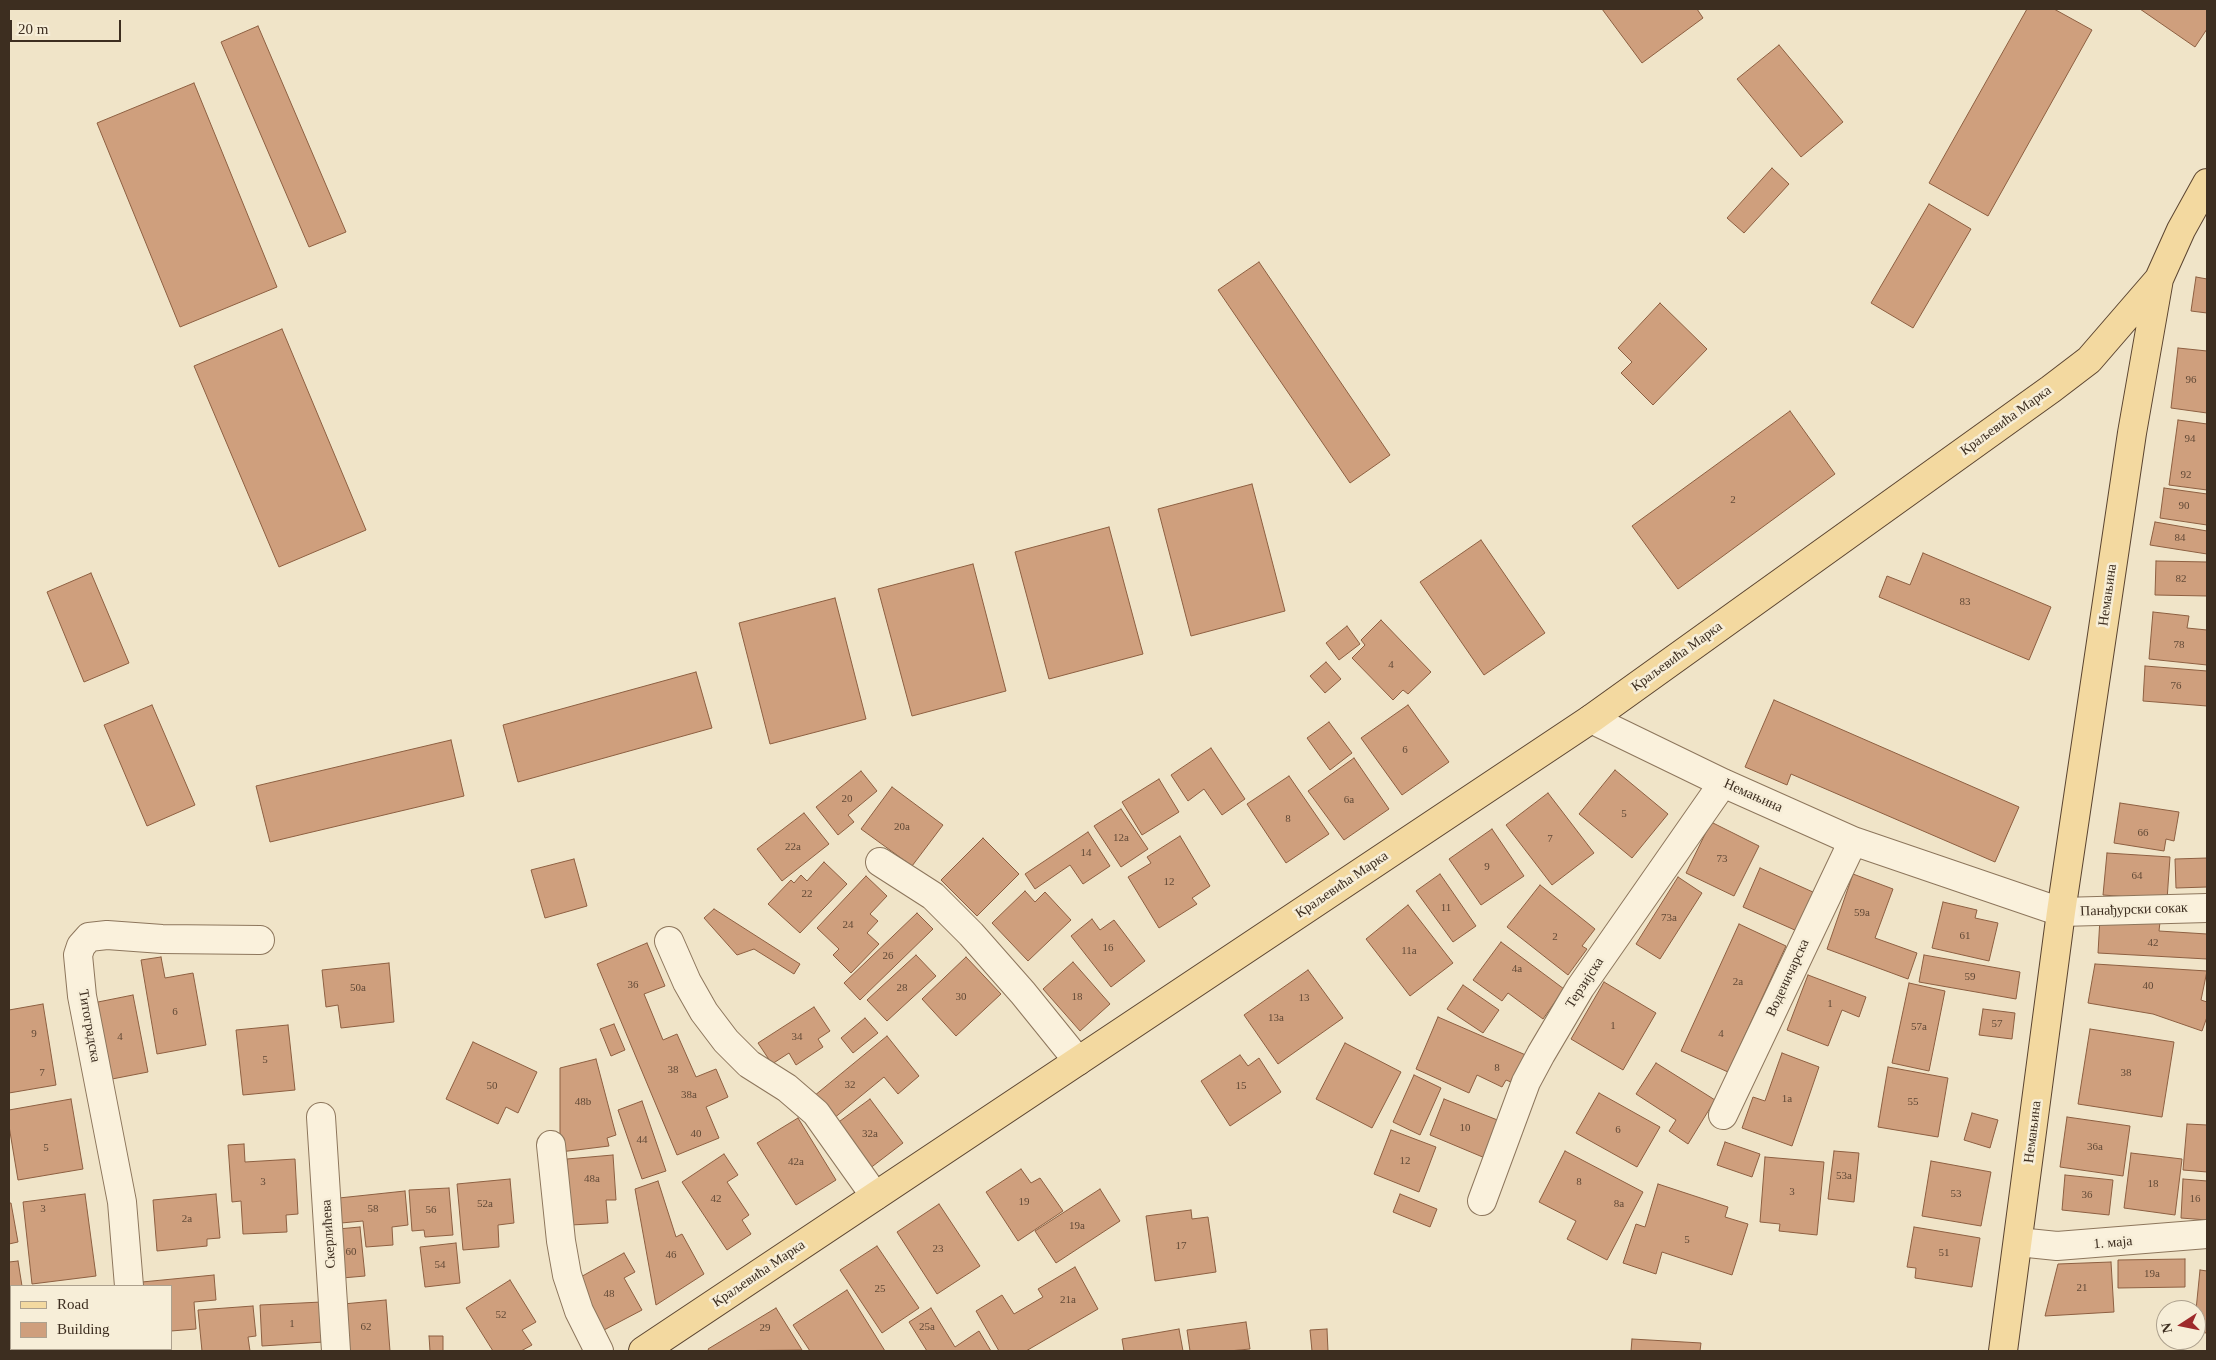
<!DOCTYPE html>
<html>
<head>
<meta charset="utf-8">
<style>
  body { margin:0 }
  #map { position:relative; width:2216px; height:1360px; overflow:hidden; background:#f0e4c8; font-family:"Times New Roman",serif }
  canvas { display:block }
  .frame { position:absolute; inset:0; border:10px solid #3d2e20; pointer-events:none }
  .legend { position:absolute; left:10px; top:1285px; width:162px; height:65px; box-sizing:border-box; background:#f7eed8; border:1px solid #ada18e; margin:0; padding:6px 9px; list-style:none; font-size:15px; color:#3d2e20 }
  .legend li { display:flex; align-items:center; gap:10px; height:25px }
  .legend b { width:25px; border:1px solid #ada18e }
  .north { position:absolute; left:2156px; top:1300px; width:50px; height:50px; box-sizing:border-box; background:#f7eed8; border:1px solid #ada18e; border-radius:50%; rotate:259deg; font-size:14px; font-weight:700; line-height:20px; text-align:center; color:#3d2e20 }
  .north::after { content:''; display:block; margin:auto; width:18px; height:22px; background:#9e2a2b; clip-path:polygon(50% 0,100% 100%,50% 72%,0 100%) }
  .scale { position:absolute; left:10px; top:20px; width:111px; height:22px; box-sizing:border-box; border:2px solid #3d2e20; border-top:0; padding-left:6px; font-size:15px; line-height:18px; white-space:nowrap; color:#3d2e20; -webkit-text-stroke:4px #f7eed8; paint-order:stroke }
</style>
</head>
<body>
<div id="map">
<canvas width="2216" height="1360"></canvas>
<div class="frame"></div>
<ul class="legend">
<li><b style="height:6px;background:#f3d9a0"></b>Road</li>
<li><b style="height:14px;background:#cf9f7d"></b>Building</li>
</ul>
<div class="north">N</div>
<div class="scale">20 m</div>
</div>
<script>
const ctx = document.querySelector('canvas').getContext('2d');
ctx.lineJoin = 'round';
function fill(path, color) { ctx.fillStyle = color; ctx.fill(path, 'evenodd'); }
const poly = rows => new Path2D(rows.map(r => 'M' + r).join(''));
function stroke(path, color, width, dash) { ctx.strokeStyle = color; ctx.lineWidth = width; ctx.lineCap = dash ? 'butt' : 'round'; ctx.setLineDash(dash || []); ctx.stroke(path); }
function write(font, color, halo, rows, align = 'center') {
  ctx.font = font + ' "Times New Roman",serif'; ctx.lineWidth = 5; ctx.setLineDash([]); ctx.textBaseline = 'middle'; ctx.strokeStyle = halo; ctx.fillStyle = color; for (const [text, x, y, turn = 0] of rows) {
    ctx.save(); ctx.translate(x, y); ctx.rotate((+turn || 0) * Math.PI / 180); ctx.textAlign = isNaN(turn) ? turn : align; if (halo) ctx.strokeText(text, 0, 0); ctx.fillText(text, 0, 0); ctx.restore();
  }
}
const building = poly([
  [1602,9,1697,9,1703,18,1642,63,1602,9],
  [2027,9,2054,9,2092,30,1988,216,1929,183,2027,9],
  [2140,9,2207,9,2207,29,2195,47,2140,9],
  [258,26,346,232,309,247,221,42,258,26],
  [1779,45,1843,122,1801,157,1737,79,1779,45],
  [194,83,277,287,180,327,97,123,194,83],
  [1772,168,1789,184,1744,233,1727,218,1772,168],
  [1929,204,1971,229,1913,328,1871,303,1929,204],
  [1259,262,1390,455,1350,483,1218,290,1259,262],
  [2196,277,2207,279,2207,313,2191,311,2196,277],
  [1660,303,1707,349,1653,405,1621,373,1632,362,1618,348,1660,303],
  [282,329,366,530,279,567,194,366,282,329],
  [2178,348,2207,351,2207,413,2171,408,2178,348],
  [1790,411,1835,474,1678,589,1632,526,1790,411],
  [2178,420,2207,424,2207,490,2169,485,2178,420],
  [1252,484,1285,611,1191,636,1158,509,1252,484],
  [2164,488,2207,494,2207,525,2160,518,2164,488],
  [2155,522,2207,531,2207,554,2150,545,2155,522],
  [1109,527,1143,654,1049,679,1015,552,1109,527],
  [1481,540,1545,633,1484,675,1420,582,1481,540],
  [1923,553,2051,607,2029,660,1879,597,1887,576,1910,585,1923,553],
  [2156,561,2207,562,2207,596,2155,595,2156,561],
  [973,564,1006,691,912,716,878,589,973,564],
  [91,573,129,663,84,682,47,592,91,573],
  [835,598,866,719,770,744,739,623,835,598],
  [2153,612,2189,616,2187,628,2207,630,2207,665,2149,659,2153,612],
  [1381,620,1431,672,1408,694,1403,690,1393,700,1352,658,1365,645,1361,640,1381,620],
  [1347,626,1360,644,1339,660,1326,643,1347,626],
  [1326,662,1341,679,1325,693,1310,676,1326,662],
  [2145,666,2207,671,2207,706,2143,701,2145,666],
  [696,672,712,728,518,782,503,725,696,672],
  [1774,700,2019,807,1995,862,1791,774,1787,785,1745,767,1774,700],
  [152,705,195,805,147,826,104,725,152,705],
  [1408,705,1449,762,1402,795,1361,738,1408,705],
  [1329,722,1352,753,1330,770,1307,738,1329,722],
  [451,740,464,796,270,842,256,786,451,740],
  [1211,748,1245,799,1222,815,1204,789,1188,801,1171,775,1211,748],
  [1354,758,1389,809,1344,840,1308,791,1354,758],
  [1615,770,1668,814,1632,858,1579,814,1615,770],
  [861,771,877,791,848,815,854,822,838,835,816,807,861,771],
  [1289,776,1329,834,1286,863,1247,804,1289,776],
  [1159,779,1179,812,1142,835,1122,802,1159,779],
  [892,787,943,825,912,866,861,829,892,787],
  [1548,793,1594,853,1552,885,1506,825,1548,793],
  [2120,803,2179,812,2174,841,2166,839,2164,851,2114,843,2120,803],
  [1121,809,1148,849,1121,867,1094,826,1121,809],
  [804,813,829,844,782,881,757,849,804,813],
  [1711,822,1759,846,1734,896,1686,873,1711,822],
  [1492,829,1524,876,1481,905,1449,859,1492,829],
  [1088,832,1110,866,1083,884,1070,865,1035,889,1025,874,1088,832],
  [1180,836,1210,886,1192,898,1197,904,1159,928,1128,877,1151,863,1147,857,1180,836],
  [983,838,1019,874,977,916,941,880,983,838],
  [2107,853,2170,857,2167,900,2103,895,2107,853],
  [2207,858,2207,887,2176,888,2175,859,2207,858],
  [574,859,587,906,545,918,531,870,574,859],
  [824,862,847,884,800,933,768,904,791,880,794,883,801,875,807,881,824,862],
  [1760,868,1815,893,1797,931,1743,907,1760,868],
  [1440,874,1476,926,1453,942,1416,891,1440,874],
  [1853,874,1893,889,1875,938,1917,953,1908,979,1827,949,1853,874],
  [866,876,887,896,870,914,878,921,867,933,879,944,851,973,833,955,839,949,817,928,866,876],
  [1678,877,1702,893,1660,959,1636,944,1678,877],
  [1540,885,1595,929,1582,946,1587,949,1568,975,1507,927,1540,885],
  [1025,891,1035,902,1045,892,1071,920,1028,961,992,923,1025,891],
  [1943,902,1977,910,1975,918,1998,923,1989,961,1932,948,1943,902],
  [1408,905,1453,963,1410,996,1366,939,1408,905],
  [714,909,800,964,794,974,754,949,737,955,704,918,714,909],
  [917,913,933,929,860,1000,844,983,917,913],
  [2100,918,2160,922,2159,931,2207,934,2207,959,2098,953,2100,918],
  [1092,919,1100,930,1114,920,1145,961,1111,987,1071,936,1092,919],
  [1739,924,1786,946,1728,1072,1681,1051,1739,924],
  [1501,942,1564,989,1543,1019,1508,993,1502,1001,1473,980,1501,942],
  [647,943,665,986,644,994,663,1040,677,1034,696,1077,716,1069,728,1097,706,1107,719,1138,677,1155,597,964,647,943],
  [916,955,936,976,887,1021,867,1000,916,955],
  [1924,955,2020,972,2016,999,1919,982,1924,955],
  [161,957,165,978,193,973,206,1045,157,1054,141,960,161,957],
  [966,957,1001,994,956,1036,922,999,966,957],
  [1073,962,1110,1004,1080,1031,1043,989,1073,962],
  [389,963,394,1022,341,1028,338,1005,326,1007,322,970,389,963],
  [2095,964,2207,971,2201,1000,2207,1002,2207,1017,2202,1031,2153,1014,2088,1003,2095,964],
  [1308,970,1343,1018,1278,1064,1244,1015,1308,970],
  [1808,975,1866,997,1859,1017,1842,1010,1828,1046,1787,1030,1808,975],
  [1604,982,1656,1013,1623,1070,1571,1039,1604,982],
  [1909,983,1945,991,1929,1071,1892,1063,1909,983],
  [1463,985,1499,1010,1483,1033,1447,1009,1463,985],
  [133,995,148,1072,107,1080,93,1003,133,995],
  [43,1004,56,1085,9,1093,9,1010,43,1004],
  [814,1007,830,1031,818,1039,823,1047,796,1065,789,1053,772,1064,758,1043,814,1007],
  [1983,1009,2015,1013,2012,1039,1979,1035,1983,1009],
  [1438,1017,1528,1056,1516,1084,1506,1080,1502,1087,1477,1075,1469,1093,1416,1069,1438,1017],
  [865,1018,878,1033,853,1053,841,1038,865,1018],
  [614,1024,625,1050,611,1056,600,1029,614,1024],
  [288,1025,295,1090,243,1095,236,1030,288,1025],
  [2090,1029,2174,1042,2162,1117,2078,1104,2090,1029],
  [887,1036,919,1076,898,1094,884,1077,833,1119,814,1096,887,1036],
  [473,1042,537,1072,518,1113,506,1107,498,1124,446,1099,473,1042],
  [1345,1043,1401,1072,1372,1128,1316,1099,1345,1043],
  [1782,1053,1819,1067,1792,1146,1742,1128,1753,1097,1765,1101,1782,1053],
  [1240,1055,1248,1066,1259,1058,1281,1092,1230,1126,1201,1081,1240,1055],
  [596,1059,616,1135,607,1138,609,1146,560,1152,560,1068,596,1059],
  [1656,1063,1715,1100,1688,1144,1669,1131,1676,1120,1636,1094,1656,1063],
  [1888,1067,1948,1078,1938,1137,1878,1127,1888,1067],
  [1414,1075,1441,1088,1420,1135,1393,1122,1414,1075],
  [1599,1093,1660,1127,1637,1167,1576,1133,1599,1093],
  [71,1099,83,1169,18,1180,9,1126,9,1110,71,1099],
  [870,1099,903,1143,869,1169,836,1124,870,1099],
  [1444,1099,1500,1121,1485,1158,1430,1135,1444,1099],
  [642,1101,666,1171,642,1179,618,1110,642,1101],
  [1972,1113,1998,1120,1990,1148,1964,1140,1972,1113],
  [2067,1117,2130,1126,2123,1176,2060,1167,2067,1117],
  [798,1118,836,1180,796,1205,757,1143,798,1118],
  [2187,1124,2207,1125,2207,1172,2183,1170,2187,1124],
  [1391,1130,1436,1147,1419,1192,1374,1174,1391,1130],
  [1725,1142,1760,1154,1752,1177,1717,1165,1725,1142],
  [244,1144,245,1162,295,1159,298,1214,286,1215,287,1232,243,1234,241,1201,232,1202,228,1145,244,1144],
  [1565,1151,1643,1192,1607,1260,1567,1239,1576,1221,1539,1202,1565,1151],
  [1834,1151,1859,1153,1854,1202,1828,1199,1834,1151],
  [2131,1153,2182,1159,2175,1215,2124,1208,2131,1153],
  [724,1154,738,1175,727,1182,749,1215,742,1220,751,1234,727,1250,682,1182,724,1154],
  [613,1155,616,1200,606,1200,608,1223,571,1225,567,1159,613,1155],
  [1765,1157,1824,1162,1817,1235,1779,1231,1780,1224,1760,1222,1765,1157],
  [1931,1161,1991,1172,1981,1226,1922,1216,1931,1161],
  [1021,1169,1031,1183,1040,1178,1063,1211,1018,1241,986,1192,1021,1169],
  [2065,1175,2113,1180,2109,1215,2062,1210,2065,1175],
  [510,1179,514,1223,498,1225,499,1247,463,1250,457,1184,510,1179],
  [2183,1179,2207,1181,2207,1220,2181,1218,2183,1179],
  [658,1181,676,1237,682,1234,704,1274,656,1305,635,1189,658,1181],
  [1658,1184,1728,1207,1725,1217,1748,1224,1732,1275,1662,1252,1656,1274,1623,1263,1636,1224,1645,1227,1658,1184],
  [449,1188,453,1235,425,1237,424,1230,412,1231,409,1190,449,1188],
  [1100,1189,1120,1221,1056,1263,1035,1231,1100,1189],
  [405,1191,408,1225,392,1227,393,1245,366,1247,363,1221,341,1223,339,1198,405,1191],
  [85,1194,96,1276,32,1284,23,1202,85,1194],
  [216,1194,220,1238,207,1239,207,1246,157,1251,153,1200,216,1194],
  [1400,1194,1437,1209,1430,1227,1393,1212,1400,1194],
  [9,1203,11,1203,18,1242,9,1244,9,1203],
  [939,1204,980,1266,937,1294,897,1232,939,1204],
  [1191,1210,1192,1219,1208,1217,1216,1272,1155,1281,1146,1216,1191,1210],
  [360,1227,365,1276,342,1278,338,1229,360,1227],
  [1914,1227,1980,1238,1972,1287,1915,1278,1916,1268,1907,1267,1914,1227],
  [456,1243,460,1283,425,1287,420,1247,456,1243],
  [877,1246,919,1308,882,1333,840,1270,877,1246],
  [624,1253,635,1272,624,1278,642,1310,604,1330,577,1279,624,1253],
  [2185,1259,2185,1287,2118,1288,2118,1260,2185,1259],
  [18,1261,22,1286,11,1286,11,1299,9,1299,9,1262,18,1261],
  [2111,1262,2114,1312,2045,1316,2058,1264,2111,1262],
  [1075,1267,1098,1309,1026,1351,999,1351,976,1311,1002,1295,1014,1314,1043,1297,1038,1289,1075,1267],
  [2200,1270,2207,1271,2207,1333,2196,1332,2196,1310,2200,1270],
  [214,1275,216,1300,194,1302,196,1329,171,1331,171,1286,142,1286,142,1282,214,1275],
  [510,1280,536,1322,522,1330,532,1345,521,1351,493,1351,466,1308,510,1280],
  [847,1290,885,1351,810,1351,793,1325,847,1290],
  [9,1299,11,1316,11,1327,9,1327,9,1299],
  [386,1300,390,1351,346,1351,343,1304,386,1300],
  [322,1302,324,1342,262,1346,260,1305,322,1302],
  [253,1306,256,1336,248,1337,250,1351,202,1351,198,1310,253,1306],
  [776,1308,802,1350,709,1351,708,1349,776,1308],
  [931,1308,955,1347,979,1331,991,1351,927,1351,909,1322,931,1308],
  [1246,1322,1250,1349,1229,1351,1190,1351,1187,1330,1246,1322],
  [1179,1329,1183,1351,1124,1351,1122,1339,1179,1329],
  [1327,1329,1328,1351,1312,1351,1310,1330,1327,1329],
  [429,1336,443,1336,443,1351,430,1351,429,1336],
  [1632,1339,1701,1343,1700,1351,1631,1351,1632,1339]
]);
fill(building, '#cf9f7d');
stroke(building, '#8d5f41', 1);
const minor = poly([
  [1591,719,1723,783,1853,841,2061,912,2207,908],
  [880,862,933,896,971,934,1023,993,1078,1061],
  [669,941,687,982,704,1012,726,1041,749,1064,787,1088,816,1113,875,1196],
  [1723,1115,1853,841],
  [321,1117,336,1351],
  [551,1145,561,1241,567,1275,579,1311,599,1351],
  [1482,1201,1526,1082,1541,1054,1580,988,1723,783],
  [2018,1242,2057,1246,2207,1234],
  [129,1286,122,1202,82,996,78,955,81,946,89,937,107,935,162,939,260,940],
  [133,1349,133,1351]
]);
const major = poly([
  [643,1351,1591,719,2051,389,2089,360,2159,279,2181,230,2207,183],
  [2003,1351,2061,912,2132,433,2159,279]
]);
stroke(minor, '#8d765c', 30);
stroke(major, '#5b4430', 30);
stroke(minor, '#faf1dc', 28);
stroke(major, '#f3d9a0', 28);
write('11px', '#624a37', null, [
  ["96",2191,380],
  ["94",2190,439],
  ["92",2186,475],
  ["2",1733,500],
  ["90",2184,506],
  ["84",2180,538],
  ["82",2181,579],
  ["83",1965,602],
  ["78",2179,645],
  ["4",1391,665],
  ["76",2176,686],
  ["6",1405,750],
  ["20",847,799],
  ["6a",1349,800],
  ["5",1624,814],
  ["8",1288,819],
  ["20a",902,827],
  ["66",2143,833],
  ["12a",1121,838],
  ["7",1550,839],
  ["22a",793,847],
  ["14",1086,853],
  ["73",1722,859],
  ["9",1487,867],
  ["64",2137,876],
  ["12",1169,882],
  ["22",807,894],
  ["11",1446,908],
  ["59a",1862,913],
  ["73a",1669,918],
  ["24",848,925],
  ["61",1965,936],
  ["2",1555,937],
  ["42",2153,943],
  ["16",1108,948],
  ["11a",1409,951],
  ["26",888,956],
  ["4a",1517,969],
  ["59",1970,977],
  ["2a",1738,982],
  ["36",633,985],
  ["40",2148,986],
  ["50a",358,988],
  ["28",902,988],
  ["30",961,997],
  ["18",1077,997],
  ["13",1304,998],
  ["1",1830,1004],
  ["6",175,1012],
  ["13a",1276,1018],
  ["57",1997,1024],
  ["1",1613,1026],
  ["57a",1919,1027],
  ["9",34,1034],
  ["4",1721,1034],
  ["4",120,1037],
  ["34",797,1037],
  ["5",265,1060],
  ["8",1497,1068],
  ["38",673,1070],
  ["7",42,1073],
  ["38",2126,1073],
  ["32",850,1085],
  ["50",492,1086],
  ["15",1241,1086],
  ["38a",689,1095],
  ["1a",1787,1099],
  ["48b",583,1102],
  ["55",1913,1102],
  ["10",1465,1128],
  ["6",1618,1130],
  ["40",696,1134],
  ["32a",870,1134],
  ["44",642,1140],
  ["36a",2095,1147],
  ["5",46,1148],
  ["12",1405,1161],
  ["42a",796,1162],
  ["53a",1844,1176],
  ["48a",592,1179],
  ["3",263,1182],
  ["8",1579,1182],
  ["18",2153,1184],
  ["3",1792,1192],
  ["53",1956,1194],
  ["36",2087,1195],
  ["42",716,1199],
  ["16",2195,1199],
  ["19",1024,1202],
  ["52a",485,1204],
  ["8a",1619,1204],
  ["3",43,1209],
  ["58",373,1209],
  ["56",431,1210],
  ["2a",187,1219],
  ["19a",1077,1226],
  ["5",1687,1240],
  ["17",1181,1246],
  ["23",938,1249],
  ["60",351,1252],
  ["51",1944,1253],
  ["46",671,1255],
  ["54",440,1265],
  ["19a",2152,1274],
  ["21",2082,1288],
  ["25",880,1289],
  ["48",609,1294],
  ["21a",1068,1300],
  ["52",501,1315],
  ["1",292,1324],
  ["62",366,1327],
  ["25a",927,1327],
  ["29",765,1328]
]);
write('14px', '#3d2e20', '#f7eed8', [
  ["Краљевића Марка",2006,421,-36],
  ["Немањина",2108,595,-82],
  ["Краљевића Марка",1677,657,-36],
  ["Немањина",1753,796,24],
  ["Краљевића Марка",1342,885,-34],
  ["Панађурски сокак",2134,910,-2],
  ["Воденичарска",1788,978,-65],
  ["Терзијска",1585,983,-57],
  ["Титоградска",89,1026,80],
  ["Немањина",2033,1132,-83],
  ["Скерлићева",329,1234,-94],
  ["1. маја",2113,1243,-5],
  ["Краљевића Марка",759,1274,-34]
]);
</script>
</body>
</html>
